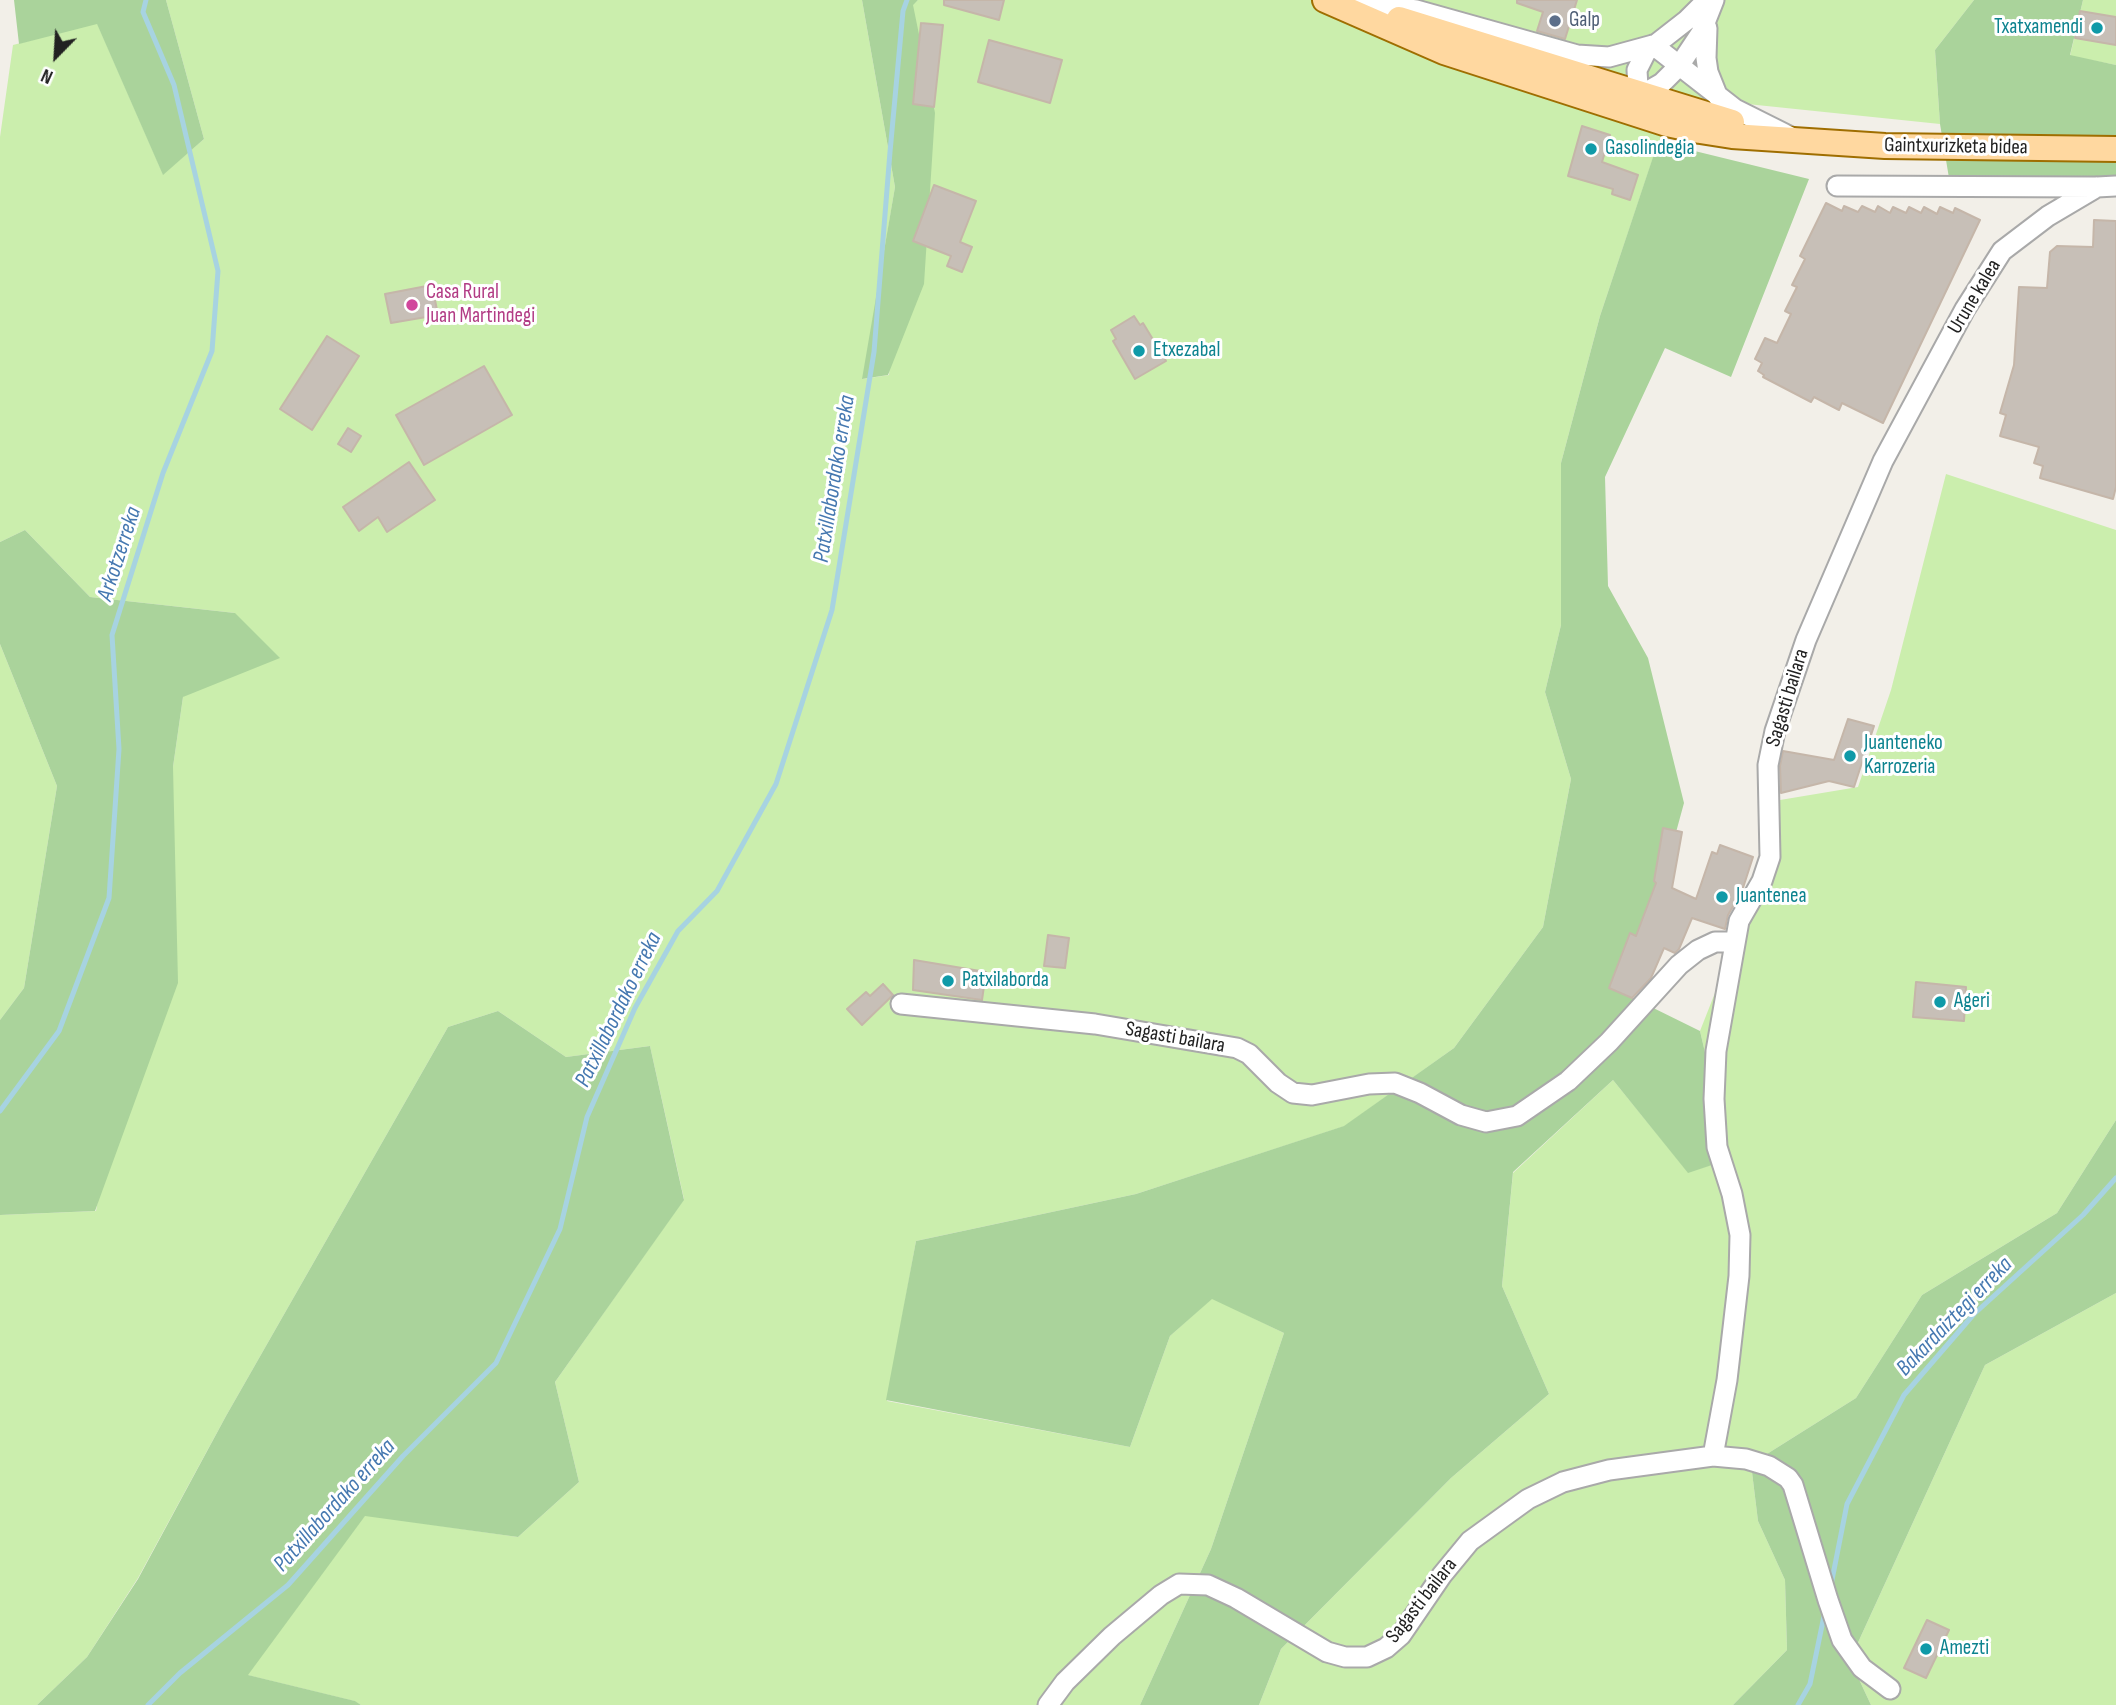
<!DOCTYPE html>
<html>
<head>
<meta charset="utf-8">
<style>
  body { margin:0 }
  #map { position:relative; width:2116px; height:1705px; overflow:hidden; background:#f2efe8; font-family:"Sofia Sans Condensed",sans-serif }
  canvas { display:block }
  .north { position:absolute; left:21px; top:21px; width:70px; height:70px; -webkit-text-stroke:5px #fff; paint-order:stroke; rotate:204deg; font-size:19px; font-weight:700; line-height:28px; text-align:center; color:#222 }
  .north::after { content:''; display:block; margin:auto; width:24px; height:32px; background:#222; clip-path:polygon(50% 0,100% 100%,50% 72%,0 100%) }
</style>
</head>
<body>
<div id="map">
<canvas width="2116" height="1705"></canvas>
<div class="north">N</div>
</div>
<script>
const ctx = document.querySelector('canvas').getContext('2d');
ctx.lineJoin = 'round';
function fill(path, color) { ctx.fillStyle = color; ctx.fill(path, 'evenodd'); }
const poly = rows => new Path2D(rows.map(r => 'M' + r).join(''));
function stroke(path, color, width, dash) { ctx.strokeStyle = color; ctx.lineWidth = width; ctx.lineCap = dash ? 'butt' : 'round'; ctx.setLineDash(dash || []); ctx.stroke(path); }
function write(font, color, halo, rows, align = 'center') {
  ctx.font = font + ' "Sofia Sans Condensed",sans-serif'; ctx.lineWidth = 6; ctx.setLineDash([]); ctx.textBaseline = 'middle'; ctx.strokeStyle = halo; ctx.fillStyle = color; for (const [text, x, y, turn = 0] of rows) {
    ctx.save(); ctx.translate(x, y); ctx.rotate((+turn || 0) * Math.PI / 180); ctx.textAlign = isNaN(turn) ? turn : align; if (halo) ctx.strokeText(text, 0, 0); ctx.fillText(text, 0, 0); ctx.restore();
  }
}
fill(poly([
  [166,0,862,0,895,187,863,379,889,375,913,4,918,0,1974,0,1935,50,1940,124,1728,102,1658,143,1600,316,1561,463,1561,625,1545,692,1571,779,1543,927,1454,1048,1345,1126,1136,1194,916,1241,887,1401,1130,1447,1170,1336,1212,1298,1284,1333,1211,1549,1140,1705,361,1705,354,1701,247,1675,365,1515,518,1537,579,1482,555,1382,684,1199,650,1046,566,1057,498,1011,448,1027,226,1416,138,1578,87,1657,37,1705,0,1705,0,1215,96,1211,173,767,183,697,235,613,90,597,25,530,0,542,0,137,13,45,97,23,163,174,204,139],
  [2083,0,2116,0,2116,65,2070,56],
  [1946,474,2116,530,2116,1120,2057,1213,1922,1295,1856,1398,1751,1464,1758,1521,1785,1580,1787,1650,1733,1705,1259,1705,1281,1649,1451,1478,1549,1394,1502,1286,1513,1173,1613,1080,1688,1172,1730,1159,1700,1031,1746,914,1774,801,1858,787,1891,690],
  [0,644,57,786,24,988,0,1020],
  [2116,1293,2116,1705,1871,1705,1850,1660,1985,1365]
]), '#cbeead');
fill(poly([
  [14,0,166,0,204,139,163,175,97,24,19,44],
  [862,0,918,0,913,5,935,113,924,284,888,375,862,379,895,187],
  [1974,0,2083,0,2070,55,2116,65,2116,176,1949,178,1940,124,1935,50],
  [1658,142,1809,179,1731,377,1665,348,1605,477,1608,586,1648,658,1684,803,1631,997,1700,1031,1730,1159,1688,1173,1613,1080,1513,1172,1502,1286,1549,1394,1451,1478,1281,1649,1259,1705,1140,1705,1211,1549,1284,1333,1212,1299,1170,1336,1130,1447,886,1400,916,1241,1136,1194,1344,1126,1454,1048,1543,927,1571,779,1545,692,1561,625,1561,463,1600,316],
  [25,530,90,597,235,613,280,658,183,697,173,767,178,983,95,1211,0,1215,0,1020,24,988,57,786,0,644,0,542],
  [498,1011,566,1057,650,1046,684,1200,555,1382,579,1482,518,1537,365,1516,248,1675,355,1701,361,1705,37,1705,87,1657,138,1579,226,1416,448,1027],
  [2116,1120,2116,1293,1985,1365,1850,1660,1871,1705,1733,1705,1787,1650,1785,1580,1758,1521,1751,1464,1856,1398,1922,1295,2057,1213]
]), '#aad39b');
stroke(poly([
  [0,1111,59,1031,109,898,119,749,112,635,163,473,212,351,218,271,174,85,143,12,146,0],
  [1831,1585,1847,1504,1904,1395,1974,1314,2083,1215,2116,1178],
  [148,1705,180,1673,288,1585,403,1456,496,1363,560,1229,587,1117,635,1008,678,931,717,891,776,784,832,610,874,352,890,152,903,11,907,0],
  [1798,1705,1810,1684,1825,1611]
]), '#a7d3e1', 5);
const building = poly([
  [944,0,1004,0,999,20,944,5,944,0],
  [1517,0,1577,0,1565,39,1537,31,1543,12,1517,3,1517,0],
  [2080,11,2116,17,2116,45,2075,38,2080,11],
  [921,23,943,25,934,107,913,104,921,23],
  [989,40,1062,60,1050,103,978,82,989,40],
  [1582,126,1610,135,1602,162,1638,175,1630,200,1612,194,1613,189,1568,176,1582,126],
  [934,185,976,201,960,242,972,247,962,272,947,266,951,256,913,241,934,185],
  [1826,203,1842,211,1844,206,1858,212,1862,206,1875,212,1878,206,1890,213,1893,207,1906,213,1909,207,1921,213,1924,207,1937,214,1940,207,1953,213,1955,208,1980,220,1883,423,1842,403,1839,410,1814,397,1811,402,1763,377,1764,375,1758,371,1762,363,1755,359,1765,338,1777,343,1791,314,1785,311,1797,287,1792,285,1805,259,1800,256,1826,203],
  [2094,220,2116,221,2116,487,2113,499,2040,478,2043,466,2034,463,2039,447,2000,436,2006,415,2000,413,2014,365,2019,287,2047,288,2050,252,2057,246,2093,247,2094,220],
  [432,285,438,315,391,323,385,294,432,285],
  [1134,316,1140,325,1143,323,1166,361,1135,379,1113,341,1116,339,1111,330,1134,316],
  [327,336,359,356,312,430,280,409,327,336],
  [484,366,512,415,424,465,396,415,484,366],
  [348,428,361,436,351,452,338,444,348,428],
  [409,462,435,500,387,532,378,517,359,531,343,507,409,462],
  [1848,719,1874,726,1854,787,1829,781,1781,793,1780,766,1783,751,1834,760,1848,719],
  [1663,828,1682,832,1672,888,1696,899,1712,852,1717,854,1720,845,1753,857,1742,891,1728,915,1725,929,1692,918,1679,949,1675,953,1664,948,1651,978,1632,998,1609,988,1630,933,1636,936,1656,883,1654,881,1663,828],
  [1048,935,1069,938,1065,968,1044,966,1048,935],
  [914,960,986,972,982,1000,913,990,914,960],
  [1916,982,1966,987,1964,1021,1913,1017,1916,982],
  [883,984,893,995,862,1025,847,1009,866,992,870,996,883,984],
  [1927,1620,1949,1630,1926,1678,1904,1668,1927,1620]
]);
fill(building, '#c7bfb7');
stroke(building, '#c5b6a9', 2);
const minor = poly([
  [1707,0,1687,20,1646,52,1637,70,1638,87,1641,95,1662,83,1679,66,1701,33,1714,0],
  [1340,4,1378,4,1416,10,1577,55,1609,57,1653,45],
  [1707,28,1706,58,1708,72,1718,97],
  [1653,45,1735,109,1791,137],
  [1837,186,2096,187],
  [901,1004,1095,1024,1237,1048,1249,1054,1278,1083,1293,1093,1312,1095,1369,1084,1395,1083,1420,1093,1461,1115,1486,1122,1517,1116,1568,1081,1609,1042,1679,965,1698,950,1715,942,1734,942],
  [1713,1456,1727,1380,1739,1276,1740,1235,1732,1194,1717,1147,1714,1099,1716,1051,1739,921,1762,881,1770,857,1768,765,1775,731,1806,640,1883,461,1965,309,2002,251,2048,216,2097,187,2116,186],
  [1048,1705,1065,1682,1112,1636,1161,1595,1179,1584,1208,1585,1236,1598,1327,1652,1345,1657,1367,1657,1386,1648,1401,1635,1442,1575,1470,1541,1528,1499,1563,1482,1609,1470,1713,1456,1746,1459,1769,1466,1788,1478,1793,1485,1828,1600,1842,1640,1862,1668,1890,1689]
]);
const major = poly([
  [1325,0,1444,52,1667,124,1700,131,1732,136,1885,146,2116,149],
  [1399,19,1732,122]
]);
stroke(minor, '#a9a9a9', 23);
stroke(major, '#9f6e00', 28);
stroke(minor, '#fff', 19);
stroke(major, '#ffd8a0', 24);
for (const [x, y, r, color] of [
  [1555,21,7,"#5c6f8a"],
  [2097,28,7,"#0f9aa8"],
  [1591,149,7,"#0f9aa8"],
  [412,305,7,"#d1479c"],
  [1139,351,7,"#0f9aa8"],
  [1850,756,7,"#0f9aa8"],
  [1722,897,7,"#0f9aa8"],
  [948,981,7,"#0f9aa8"],
  [1940,1002,7,"#0f9aa8"],
  [1926,1649,7,"#0f9aa8"]
]) { const dot = new Path2D(); dot.arc(x, y, r, 0, 2 * Math.PI); ctx.fillStyle = color; ctx.fill(dot); stroke(dot, '#fff', 2.5); }
write('21px', '#4e5e75', '#fff', [
  ["Galp",1569,21]
], 'left');
write('21px', '#0d838f', '#fff', [
  ["Txatxamendi",2083,28,"right"],
  ["Gasolindegia",1605,149],
  ["Etxezabal",1153,351],
  ["Juanteneko",1864,744],
  ["Karrozeria",1864,768],
  ["Juantenea",1736,897],
  ["Patxilaborda",962,981],
  ["Ageri",1954,1002],
  ["Amezti",1940,1649]
], 'left');
write('21px', '#222', '#fff', [
  ["Gaintxurizketa bidea",1956,147,1],
  ["Urune kalea",1975,297,-59],
  ["Sagasti bailara",1788,698,-73],
  ["Sagasti bailara",1175,1038,10],
  ["Sagasti bailara",1422,1601,-52]
]);
write('21px', '#b23c85', '#fff', [
  ["Casa Rural",426,293],
  ["Juan Martindegi",426,317]
], 'left');
write('italic 23px', '#4578b0', '#fff', [
  ["Patxillabordako erreka",835,479,-81],
  ["Arkotzerreka",120,554,-72],
  ["Patxillabordako erreka",619,1010,-64],
  ["Bakardaiztegi erreka",1955,1317,-46],
  ["Patxillabordako erreka",335,1506,-48]
]);
</script>
</body>
</html>
